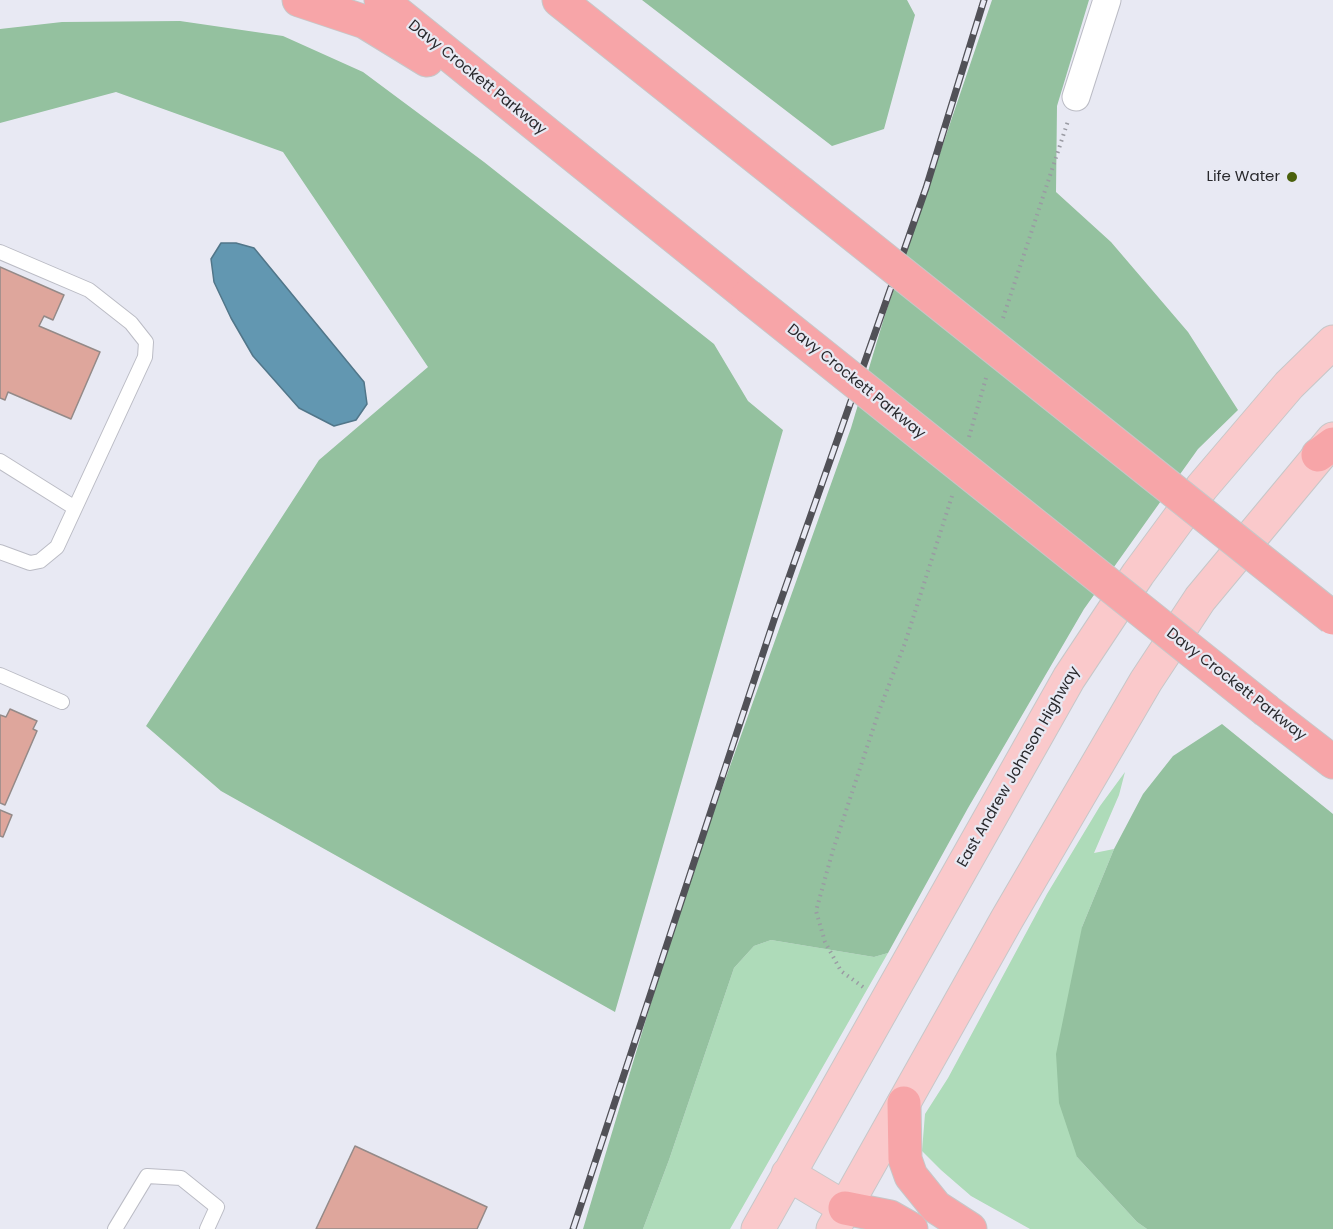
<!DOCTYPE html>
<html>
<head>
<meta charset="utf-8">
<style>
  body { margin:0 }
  canvas { display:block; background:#e8e9f3 }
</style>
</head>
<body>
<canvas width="1333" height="1229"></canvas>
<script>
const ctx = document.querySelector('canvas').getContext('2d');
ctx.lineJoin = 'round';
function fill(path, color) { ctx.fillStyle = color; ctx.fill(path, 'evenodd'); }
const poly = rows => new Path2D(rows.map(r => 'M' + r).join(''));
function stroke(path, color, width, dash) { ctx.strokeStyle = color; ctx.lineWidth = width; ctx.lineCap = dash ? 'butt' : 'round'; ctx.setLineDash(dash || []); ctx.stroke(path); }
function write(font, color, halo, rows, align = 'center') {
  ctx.font = font + ' Poppins,sans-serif'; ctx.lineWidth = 4.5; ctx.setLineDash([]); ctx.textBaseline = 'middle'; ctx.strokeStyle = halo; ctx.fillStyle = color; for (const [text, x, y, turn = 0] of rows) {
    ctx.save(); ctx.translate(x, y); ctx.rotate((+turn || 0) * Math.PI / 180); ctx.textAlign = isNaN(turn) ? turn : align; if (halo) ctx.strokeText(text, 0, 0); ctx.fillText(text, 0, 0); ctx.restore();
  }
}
fill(poly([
  [1125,772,1119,795,1094,853,1114,849,1082,927,1077,1157,1137,1222,1147,1229,1030,1229,971,1196,941,1170,922,1151,925,1114,948,1078,1047,894,1100,806],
  [771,940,874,957,888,953,730,1229,643,1229,669,1160,734,968,754,946]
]), '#aedbb9');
fill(poly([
  [642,0,907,0,915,15,884,129,832,146],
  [992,0,1089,0,1057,106,1056,192,1111,242,1188,332,1238,410,1198,449,1084,609,968,808,888,953,874,957,771,940,754,946,734,968,669,1160,643,1229,583,1229,680,906,851,428,884,318],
  [180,21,283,36,363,72,484,162,714,344,748,401,783,430,615,1012,221,791,146,726,319,460,428,367,283,152,116,92,0,123,0,29,62,22],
  [1222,724,1333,814,1333,1229,1147,1229,1137,1222,1077,1157,1059,1103,1056,1054,1082,927,1114,849,1143,794,1173,756]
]), '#94c19f');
const water = poly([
  [221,243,236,243,254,248,364,382,367,404,356,420,334,426,299,408,253,356,231,318,214,282,211,259,221,243]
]);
fill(water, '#6297b1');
stroke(water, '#517689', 1.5);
const building = poly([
  [0,267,64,295,53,320,44,316,39,326,100,352,71,419,8,392,5,400,0,398,0,267],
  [10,709,37,721,33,729,37,731,5,805,0,803,0,715,6,717,10,709],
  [0,810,12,815,3,837,0,836,0,810],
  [355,1146,487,1207,477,1229,316,1229,355,1146]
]);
fill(building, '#dea69c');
stroke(building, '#948a88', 1.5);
const service = poly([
  [0,252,89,290,131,323,146,342,145,357,57,547,40,561,30,563,0,552],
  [0,461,75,508],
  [0,675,62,702],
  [115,1229,147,1176,181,1178,217,1207,207,1229]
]);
const minor = poly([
  [1076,97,1107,0]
]);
const primary = poly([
  [788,1174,845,1208],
  [758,1229,1069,678,1138,574,1202,487,1289,385,1333,342],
  [833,1229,1007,919,1146,681,1200,599,1333,439]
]);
const motorway = poly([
  [299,0,365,22,427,60],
  [381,0,748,296],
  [559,0,800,192],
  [1318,455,1333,444],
  [1267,711,1333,762],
  [904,1103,905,1159,911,1176,936,1207,970,1229],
  [845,1208,890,1217,911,1229]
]);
stroke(service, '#bbbcc5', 16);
stroke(minor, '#bbbcc5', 29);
stroke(primary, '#c7c7c8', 35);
stroke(motorway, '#c7c7c8', 35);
stroke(poly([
  [1003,318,1068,121],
  [969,437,986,378],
  [863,987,841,971,825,942,816,911,833,850,879,711,905,643,952,496]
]), '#9a9ba3', 4, [1.5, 4.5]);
stroke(service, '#fff', 14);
stroke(minor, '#fff', 27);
stroke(primary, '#fac9cb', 33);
stroke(motorway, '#f7a5a8', 33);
const rail = poly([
  [573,1229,775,617,926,188,984,0]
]);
stroke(rail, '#515157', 7);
stroke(rail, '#e8e9f3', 4.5, [14]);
const motorwayBridge = poly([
  [800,192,1333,618],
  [748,296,1267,711]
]);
stroke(motorwayBridge, '#c7c7c8', 35, []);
stroke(motorwayBridge, '#f7a5a8', 33);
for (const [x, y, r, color] of [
  [1292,177,6,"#4b610c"]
]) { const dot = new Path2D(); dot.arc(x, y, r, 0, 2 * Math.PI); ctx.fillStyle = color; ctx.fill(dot); stroke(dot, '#e8e9f3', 2); }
write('15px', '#29292d', '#e8e9f3', [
  ["Davy Crockett Parkway",477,78,39],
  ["Davy Crockett Parkway",856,382,39],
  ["Davy Crockett Parkway",1236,685,38],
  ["East Andrew Johnson Highway",1019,767,-60]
]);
write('15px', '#29292d', '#e8e9f3', [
  ["Life Water",1280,177]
], 'right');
</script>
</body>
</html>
